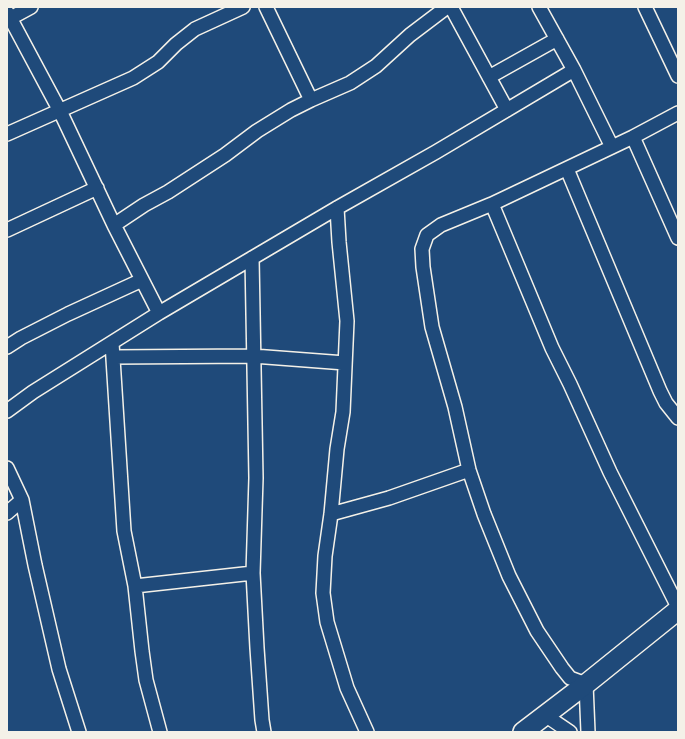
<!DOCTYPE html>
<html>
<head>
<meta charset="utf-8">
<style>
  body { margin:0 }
  #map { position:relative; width:685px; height:739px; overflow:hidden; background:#1f4a7a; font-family:"Balsamiq Sans",sans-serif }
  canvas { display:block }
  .frame { position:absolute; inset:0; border:8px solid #f4f1e8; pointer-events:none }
</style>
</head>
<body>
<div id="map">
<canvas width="685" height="739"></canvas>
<div class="frame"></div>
</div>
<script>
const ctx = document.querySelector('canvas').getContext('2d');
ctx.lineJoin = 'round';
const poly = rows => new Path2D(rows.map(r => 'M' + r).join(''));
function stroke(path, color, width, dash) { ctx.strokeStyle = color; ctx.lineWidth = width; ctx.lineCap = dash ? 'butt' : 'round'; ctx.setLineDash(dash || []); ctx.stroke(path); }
const street = poly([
  [266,7,311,100],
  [451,7,507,110],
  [539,7,574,70,612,147],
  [645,7,678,76],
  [7,12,60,111,114,225],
  [7,20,31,7],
  [489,77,557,39],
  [7,134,133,78,158,62,176,44,195,29,243,7],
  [633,137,678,238],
  [567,169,660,391,666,403,678,418],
  [492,204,552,348,570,384,610,472,678,607],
  [337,208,339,242,347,321,343,412,337,449,331,514,325,556,323,593,327,622,347,688,367,732],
  [7,230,97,188],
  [252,258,256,478,253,573,257,648,262,720,264,732],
  [159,313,114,225,144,205,168,192,225,155,257,131,291,110,311,100,350,83,376,66,410,35,447,7],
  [112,343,124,531,135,586,142,651,146,680,160,732],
  [7,347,21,338,68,314,142,280],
  [113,357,253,356,345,363],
  [7,411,33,392,159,313,337,208,436,152,574,70],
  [7,468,22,500,7,513],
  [22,500,35,565,59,669,79,732],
  [331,514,389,498,469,470],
  [135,586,253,573],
  [545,715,570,732],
  [588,732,586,684,570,678,562,668,537,631,509,576,484,514,469,470,455,407,432,327,423,267,422,249,427,235,441,225,492,204,633,137,678,113]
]);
const secondary = poly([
  [523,732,586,684,678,610]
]);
stroke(street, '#f4f1e8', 16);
stroke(secondary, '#f4f1e8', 22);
stroke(street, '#1f4a7a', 13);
stroke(secondary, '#1f4a7a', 19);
</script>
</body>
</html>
